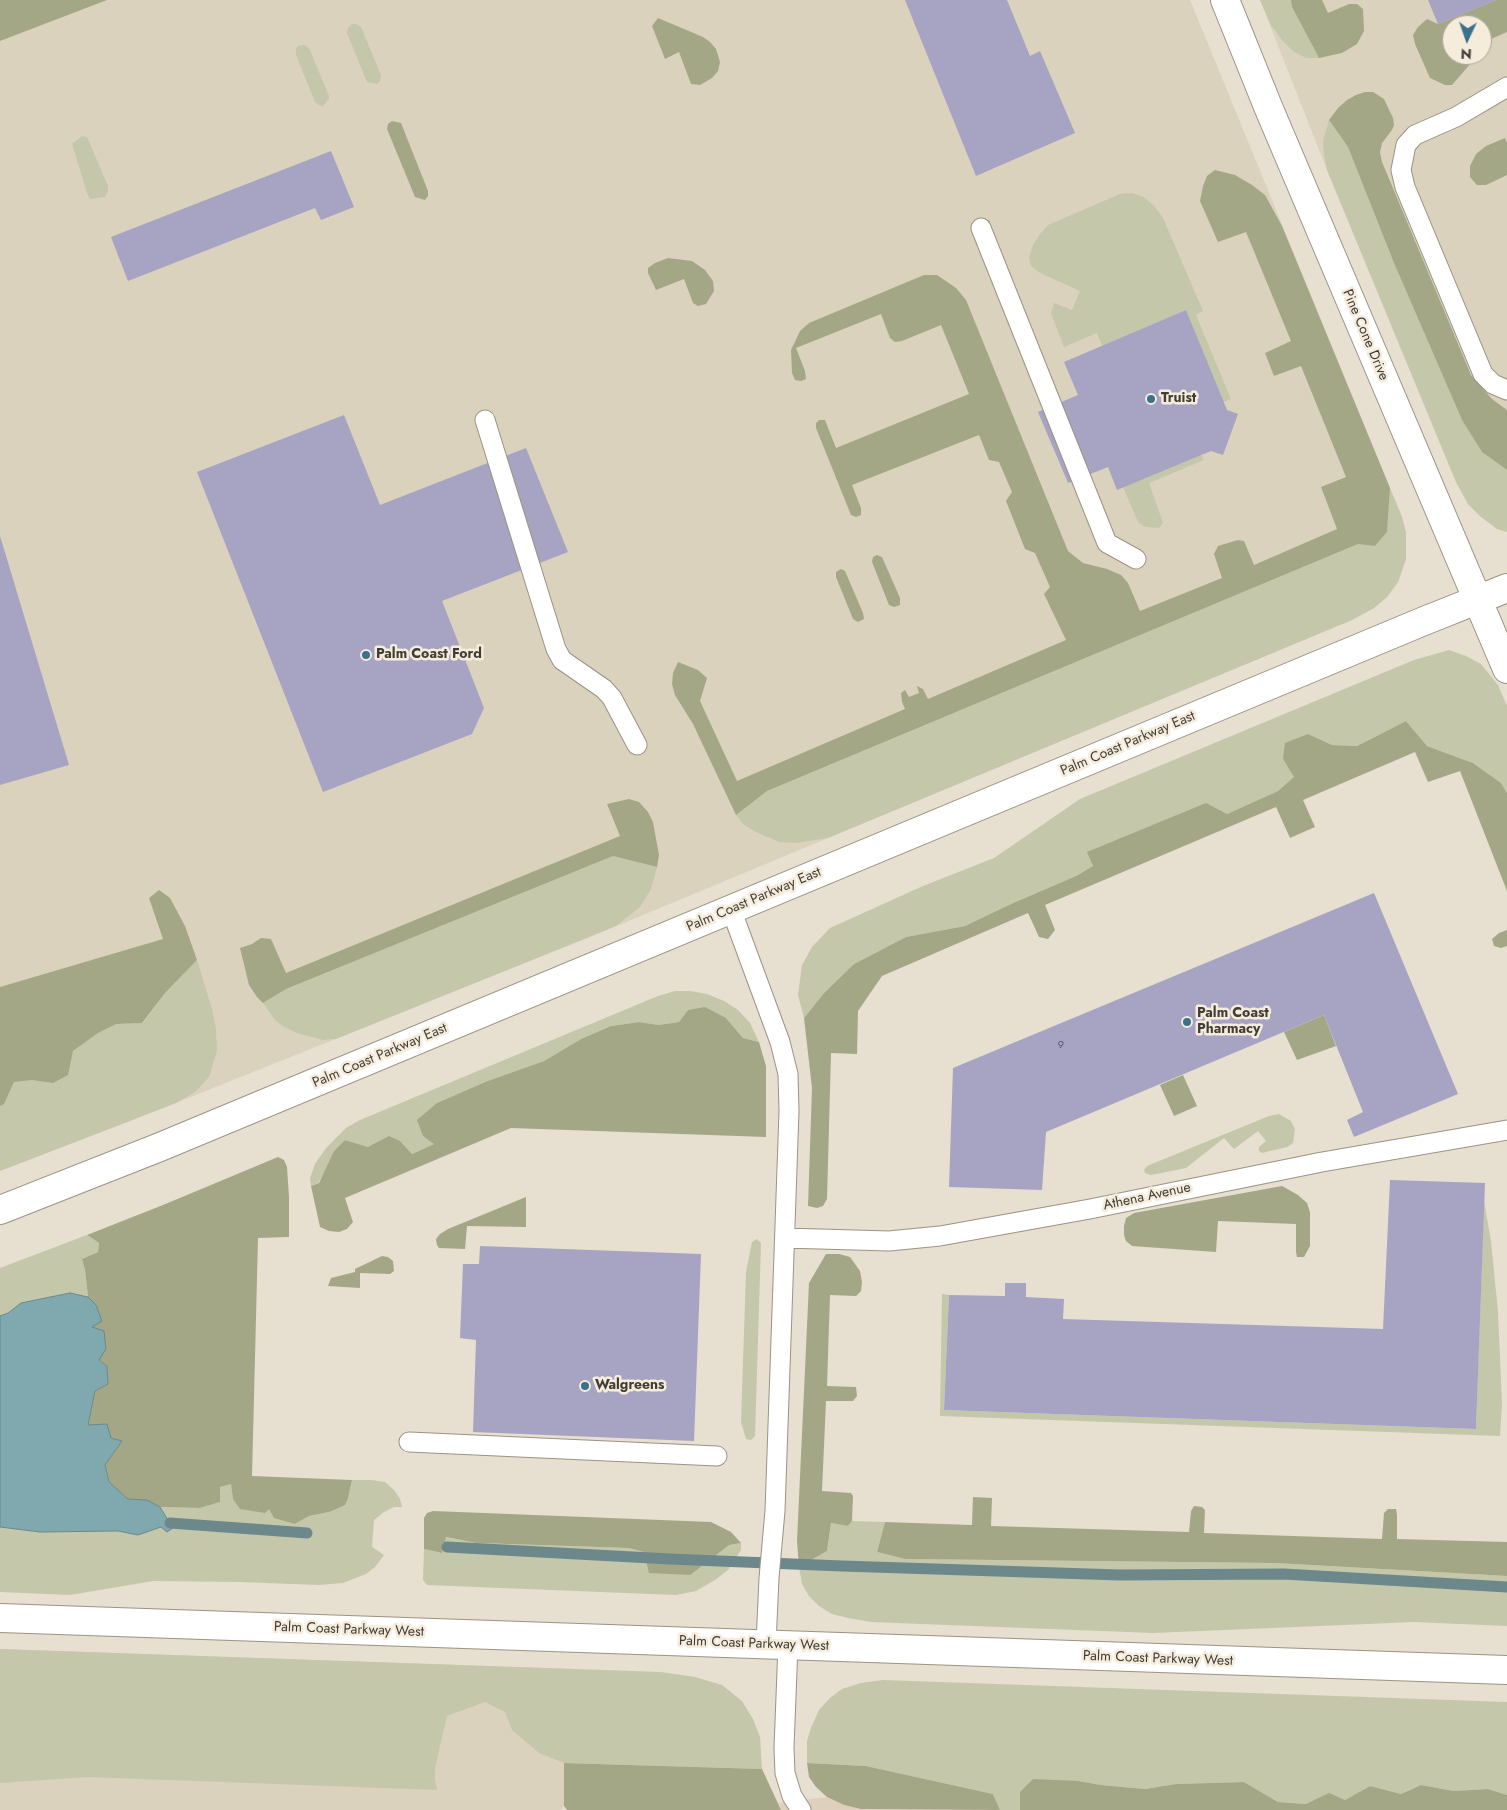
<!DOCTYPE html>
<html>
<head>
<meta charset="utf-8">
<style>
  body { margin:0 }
  #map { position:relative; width:1507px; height:1810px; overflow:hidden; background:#e7dfcf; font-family:Jost,sans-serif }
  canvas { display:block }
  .north { position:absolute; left:1442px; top:15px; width:50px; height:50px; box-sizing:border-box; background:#f5ecdc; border:1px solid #ada69a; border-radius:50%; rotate:183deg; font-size:14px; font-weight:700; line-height:20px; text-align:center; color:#403d37 }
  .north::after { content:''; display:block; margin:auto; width:18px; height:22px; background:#3a728c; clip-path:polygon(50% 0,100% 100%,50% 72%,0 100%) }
</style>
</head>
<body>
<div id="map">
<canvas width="1507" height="1810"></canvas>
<div class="north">N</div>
</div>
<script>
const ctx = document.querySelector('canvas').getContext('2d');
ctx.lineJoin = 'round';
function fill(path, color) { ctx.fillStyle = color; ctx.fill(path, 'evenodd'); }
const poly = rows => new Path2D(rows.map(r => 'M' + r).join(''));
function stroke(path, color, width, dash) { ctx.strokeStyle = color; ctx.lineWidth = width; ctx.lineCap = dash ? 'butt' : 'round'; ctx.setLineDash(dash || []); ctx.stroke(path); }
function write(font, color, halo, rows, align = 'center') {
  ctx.font = font + ' Jost,sans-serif'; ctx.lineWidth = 5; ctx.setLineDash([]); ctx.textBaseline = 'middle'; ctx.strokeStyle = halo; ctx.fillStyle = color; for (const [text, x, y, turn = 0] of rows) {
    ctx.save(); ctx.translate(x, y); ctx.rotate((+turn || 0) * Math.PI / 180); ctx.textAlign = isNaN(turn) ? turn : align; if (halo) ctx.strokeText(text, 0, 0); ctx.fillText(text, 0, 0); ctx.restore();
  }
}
fill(poly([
  [0,0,1190,0,1402,517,1406,533,1406,559,1398,582,1387,597,1374,608,1352,620,583,940,128,1122,0,1171],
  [1260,0,1507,0,1507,532,1497,529,1480,516,1468,504,1456,482,1327,170],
  [1452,25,1482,25,1482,55,1452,55],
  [0,1649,570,1669,564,1763,564,1806,561,1810,0,1810]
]), '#dad2bd');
fill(poly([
  [827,1797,844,1805,866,1810,781,1810,779,1803]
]), '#dfd0be');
fill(poly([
  [1260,0,1291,0,1292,7,1319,58,1306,58,1294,52,1282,40,1271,25],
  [352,24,356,24,361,27,381,75,380,81,377,84,367,82,347,33,348,28],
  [304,45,309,48,329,96,329,99,323,106,319,105,315,102,296,55,296,49,298,46],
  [1329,120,1348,147,1394,263,1462,420,1482,452,1507,470,1507,532,1497,529,1480,516,1468,504,1456,482,1327,170,1324,154,1323,141],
  [82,136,87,137,108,186,108,191,105,197,90,199,87,193,72,144],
  [1132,193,1144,197,1154,206,1163,218,1203,311,1196,315,1231,399,1223,402,1186,310,1102,346,1097,333,1064,347,1051,313,1054,303,1072,310,1080,291,1040,273,1031,266,1029,258,1033,245,1040,234,1048,225,1120,194],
  [1201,455,1204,460,1149,483,1163,523,1159,528,1145,527,1138,522,1123,487],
  [1390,488,1402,517,1406,533,1406,559,1398,582,1387,597,1374,608,1352,620,828,838,796,843,779,842,756,832,743,824,736,815,767,791,1358,544,1375,546,1387,532],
  [1449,650,1466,656,1481,664,1498,685,1507,706,1507,793,1501,783,1473,763,1427,746,1406,721,1357,746,1332,745,1308,734,1283,759,1295,777,1278,791,1227,814,1088,852,1093,866,1076,876,1011,904,965,926,906,937,854,964,824,993,804,1018,798,995,802,965,812,947,830,928,923,886,994,858,1080,799,1414,660],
  [613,856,657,867,651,889,640,907,616,926,336,1039,323,1040,297,1033,284,1027,275,1020,263,1003,286,989],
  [197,960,212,1009,216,1029,217,1051,209,1077,195,1092,176,1103,0,1171,0,1106,4,1104,14,1082,32,1080,53,1083,73,1051,98,1033,116,1024,143,1023,165,993],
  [675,991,690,991,707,994,724,1001,738,1010,750,1023,759,1042,743,1038,726,1018,688,1010,679,1022,658,1025,639,1022,611,1026,581,1039,544,1061,485,1082,437,1103,434,1144,412,1154,400,1141,368,1147,345,1140,318,1183,311,1186,310,1178,315,1164,326,1148,346,1128,360,1120,658,996],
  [1279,1114,1291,1121,1295,1129,1293,1143,1287,1147,1262,1153,1259,1151,1259,1147,1266,1141,1258,1131,1234,1149,1224,1138,1186,1168,1151,1175,1145,1173,1144,1170,1147,1166,1269,1116],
  [1484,1201,1491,1241,1498,1312,1502,1403,1500,1436,940,1416,942,1294,949,1295,944,1410,1476,1429],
  [87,1235,99,1243,98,1252,82,1259,85,1270,88,1297,70,1293,21,1303,8,1313,0,1316,0,1268],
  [757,1239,761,1243,755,1436,751,1440,746,1439,741,1422,746,1272,752,1242],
  [352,1480,371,1480,385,1482,394,1490,400,1499,402,1507,394,1507,384,1512,374,1520,372,1547,384,1555,375,1567,366,1574,343,1583,319,1585,241,1582,153,1581,70,1595,0,1592,0,1527,40,1532,118,1531,138,1534,161,1527,173,1528,160,1507,200,1508,220,1502,220,1487,231,1483,233,1499,269,1509,295,1524,309,1516,329,1512,348,1498],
  [852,1521,885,1522,877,1552,905,1559,1275,1563,1507,1576,1507,1626,1414,1622,1153,1633,871,1622,848,1618,832,1614,819,1606,809,1596,802,1584,799,1567,827,1551,831,1523,848,1526],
  [445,1537,476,1543,629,1548,645,1552,715,1554,729,1545,741,1543,741,1550,728,1570,715,1580,696,1591,676,1595,427,1585,423,1580,424,1549,442,1553],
  [0,1649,661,1672,695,1677,722,1685,742,1701,753,1719,760,1737,762,1769,564,1763,539,1753,512,1730,505,1712,485,1702,447,1716,435,1768,435,1779,437,1790,88,1777,0,1783],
  [883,1680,1507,1702,1507,1795,1488,1789,1454,1791,1421,1785,1401,1794,1370,1786,1345,1800,1329,1794,1306,1804,1278,1802,1244,1782,1176,1784,1145,1789,1101,1785,1078,1781,1020,1792,1020,1810,1000,1810,993,1794,866,1766,807,1763,807,1741,811,1728,819,1710,830,1698,842,1689,861,1683]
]), '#c4c7aa');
fill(poly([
  [0,0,107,0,0,41],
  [1291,0,1322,0,1328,13,1349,4,1357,4,1363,9,1364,31,1357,44,1342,53,1319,58,1292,7],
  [1496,0,1507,0,1507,32,1489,40,1482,49,1482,25,1452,25,1452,55,1478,55,1452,85,1445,85,1430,78,1415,44,1413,35,1418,27,1427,19,1438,24],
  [658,18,703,37,710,42,716,49,720,62,718,71,712,78,700,85,691,84,679,52,665,59,652,26],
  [1365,92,1373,92,1384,99,1393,118,1394,125,1392,130,1382,143,1380,152,1382,162,1471,375,1492,399,1507,410,1507,470,1482,452,1462,420,1394,263,1348,147,1329,120,1338,108,1347,100,1356,95],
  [392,121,401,123,428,191,428,196,425,200,415,197,387,129,388,124],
  [1505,138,1507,143,1507,175,1486,185,1477,185,1470,177,1470,166,1476,154,1486,146],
  [1215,170,1235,175,1252,185,1265,195,1282,226,1390,488,1387,532,1375,546,1358,544,767,791,736,815,693,724,675,695,672,684,673,673,678,662,698,670,707,678,700,701,737,781,905,709,902,702,901,693,905,690,909,697,919,693,917,686,923,689,928,699,1066,640,1044,594,1050,587,1035,553,1025,549,1006,501,1012,492,999,462,989,460,979,435,852,485,861,508,861,515,856,517,851,515,816,428,816,423,819,420,825,420,836,448,969,394,941,325,902,341,895,342,890,338,881,314,796,348,805,371,806,379,801,381,795,380,792,373,791,350,800,331,809,323,924,275,937,275,956,288,966,300,1068,551,1083,563,1107,569,1121,575,1128,583,1140,611,1222,578,1214,554,1218,546,1238,540,1244,541,1254,565,1337,529,1321,487,1346,477,1301,366,1274,376,1265,353,1291,341,1246,232,1218,242,1200,201,1203,186,1207,176],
  [668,258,692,261,705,270,713,281,714,291,706,304,698,306,693,303,684,279,656,290,648,273,648,268,655,263],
  [877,555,882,557,900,598,900,605,894,607,889,605,872,562,873,557],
  [841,569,845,571,863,613,864,619,858,622,853,619,836,577,836,572],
  [1406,721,1427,746,1473,763,1501,783,1507,793,1507,891,1460,771,1428,782,1415,752,1303,800,1315,827,1290,838,1276,807,1045,905,1055,930,1048,939,1039,937,1028,913,882,976,858,1011,857,1054,831,1053,827,1199,823,1206,817,1208,808,1206,812,1088,804,1018,824,993,854,964,906,937,965,926,1011,904,1076,876,1093,866,1087,852,1206,803,1227,814,1278,791,1294,777,1283,759,1285,743,1308,734,1332,745,1357,746],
  [629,799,639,802,648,812,653,822,659,855,657,867,613,856,286,989,263,1003,257,997,249,985,240,948,252,944,261,938,271,939,286,973,620,836,607,804],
  [159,890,170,898,185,926,197,960,165,993,142,1023,116,1024,98,1033,73,1051,68,1075,53,1083,32,1080,14,1082,4,1104,0,1106,0,987,163,939,149,898],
  [1507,930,1507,946,1501,948,1494,946,1492,939,1499,933],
  [705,1007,726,1018,743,1038,759,1042,766,1066,766,1137,511,1128,345,1198,353,1222,347,1229,339,1232,329,1231,320,1227,311,1186,319,1183,334,1151,345,1140,368,1147,389,1136,400,1141,412,1154,434,1144,423,1136,417,1120,437,1103,485,1082,544,1061,581,1039,611,1026,639,1022,658,1025,679,1022,688,1010],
  [1324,1015,1336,1046,1297,1060,1284,1032],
  [1183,1075,1197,1106,1174,1116,1160,1085],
  [278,1157,284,1160,287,1167,289,1197,289,1237,258,1238,252,1476,352,1480,348,1498,345,1505,329,1512,309,1516,295,1524,274,1518,269,1509,265,1513,240,1509,233,1499,231,1484,220,1487,220,1502,200,1508,160,1507,147,1500,128,1499,109,1482,105,1465,122,1441,111,1438,88,1425,95,1391,108,1384,107,1366,99,1360,92,1327,96,1305,88,1297,85,1270,82,1259,98,1252,99,1243,87,1235,163,1205],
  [1282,1186,1298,1195,1307,1203,1310,1212,1310,1246,1304,1257,1297,1257,1296,1252,1296,1224,1218,1221,1216,1252,1132,1246,1126,1241,1124,1235,1124,1226,1126,1218,1134,1213],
  [526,1197,526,1227,467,1226,465,1249,439,1248,437,1245,436,1239,440,1234,448,1229],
  [826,1254,839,1254,850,1257,860,1271,862,1282,861,1291,856,1296,830,1295,827,1386,856,1387,857,1396,853,1401,826,1401,822,1491,851,1493,853,1496,852,1521,848,1526,831,1523,827,1551,799,1567,797,1541,809,1283],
  [382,1256,388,1257,393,1261,394,1271,390,1274,360,1273,360,1288,328,1286,331,1278,355,1272,355,1269],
  [973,1497,992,1498,991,1526,1189,1532,1191,1511,1194,1506,1202,1507,1205,1510,1204,1533,1382,1539,1384,1513,1388,1509,1396,1509,1397,1515,1397,1539,1507,1542,1507,1576,1275,1563,905,1559,877,1552,885,1522,972,1525],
  [433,1511,711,1522,731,1532,741,1543,729,1545,690,1575,649,1573,644,1552,629,1548,476,1543,446,1537,442,1553,424,1549,424,1518,427,1513],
  [564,1763,762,1769,781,1810,567,1810,564,1806],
  [807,1763,866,1766,993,1794,1000,1810,861,1809,844,1805,827,1797,816,1787,809,1777],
  [1033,1779,1078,1781,1101,1785,1145,1789,1176,1784,1244,1782,1278,1802,1306,1804,1329,1793,1345,1800,1370,1786,1401,1794,1421,1785,1454,1791,1488,1789,1507,1795,1507,1810,1020,1810,1020,1792]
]), '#a4a786');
const water = poly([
  [70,1293,88,1297,96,1305,102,1321,92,1327,104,1331,106,1349,99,1360,107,1366,108,1384,95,1391,88,1425,107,1424,111,1438,122,1441,105,1465,109,1482,128,1499,147,1500,160,1507,173,1528,167,1532,161,1527,138,1535,118,1531,40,1532,0,1527,0,1316,8,1313,21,1303,70,1293]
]);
fill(water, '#7fa8af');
stroke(water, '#6c888b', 1);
stroke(poly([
  [170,1523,307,1533],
  [447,1547,670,1559,842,1566,1120,1575,1284,1574,1507,1587]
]), '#6c888b', 11);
fill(poly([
  [905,0,1007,0,1030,56,1040,51,1075,133,976,176],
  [1428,0,1496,0,1438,24],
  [331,151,354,207,321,220,315,208,128,281,111,237],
  [1186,310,1227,410,1238,414,1223,455,1211,451,1117,490,1108,467,1068,483,1038,412,1078,395,1064,362],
  [344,415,380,505,526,448,568,552,442,601,484,708,472,734,323,792,197,472],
  [0,536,69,765,0,785],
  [1374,893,1458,1094,1354,1137,1347,1120,1363,1112,1324,1015,1046,1132,1042,1190,949,1187,953,1068],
  [1390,1180,1485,1183,1476,1429,944,1410,949,1295,1005,1296,1005,1283,1026,1283,1026,1297,1064,1299,1063,1319,1383,1329],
  [480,1246,701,1254,694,1441,473,1432,476,1340,460,1338,463,1264,479,1264]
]), '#a6a3c3');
const service = poly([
  [1507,87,1456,117,1415,135,1406,145,1401,170,1405,187,1483,374,1493,384,1507,390],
  [981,228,1107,543,1136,559],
  [485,420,556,649,562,660,604,689,612,698,637,745],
  [731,909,780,1042,788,1074,789,1111,775,1511,769,1578,766,1644],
  [785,1238,889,1241,940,1236,1090,1209,1322,1162,1507,1130],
  [409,1442,717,1456],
  [788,1645,784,1748,785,1773,792,1796,801,1810]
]);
const minor = poly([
  [1225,0,1269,109,1507,669]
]);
const primary = poly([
  [0,1210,160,1147,1424,621,1507,588],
  [0,1618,1507,1670]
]);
stroke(service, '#9b9384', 21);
stroke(minor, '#9b9384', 30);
stroke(primary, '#9b9384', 30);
stroke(service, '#fff', 19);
stroke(minor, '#fff', 28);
stroke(primary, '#fff', 28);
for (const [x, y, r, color] of [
  [1151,399,5,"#3a728c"],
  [366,655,5,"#3a728c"],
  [1187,1022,5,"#3a728c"],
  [585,1386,5,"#3a728c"]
]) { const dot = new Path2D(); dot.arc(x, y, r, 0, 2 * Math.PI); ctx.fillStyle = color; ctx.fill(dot); stroke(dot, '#f5ecdc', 2); }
write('11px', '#5a565a', null, [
  ["9",1061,1045]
]);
write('14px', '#403d37', '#f5ecdc', [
  ["Pine Cone Drive",1365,335,67],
  ["Palm Coast Parkway East",1128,744,-23],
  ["Palm Coast Parkway East",754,900,-23],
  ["Palm Coast Parkway East",380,1056,-23],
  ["Athena Avenue",1147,1197,-12],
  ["Palm Coast Parkway West",349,1630,2],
  ["Palm Coast Parkway West",754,1644,2],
  ["Palm Coast Parkway West",1158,1659,2]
]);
write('bold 14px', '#403d37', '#f5ecdc', [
  ["Truist",1161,399],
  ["Palm Coast Ford",376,655],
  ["Palm Coast",1197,1014],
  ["Pharmacy",1197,1030],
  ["Walgreens",595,1386]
], 'left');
</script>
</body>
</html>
